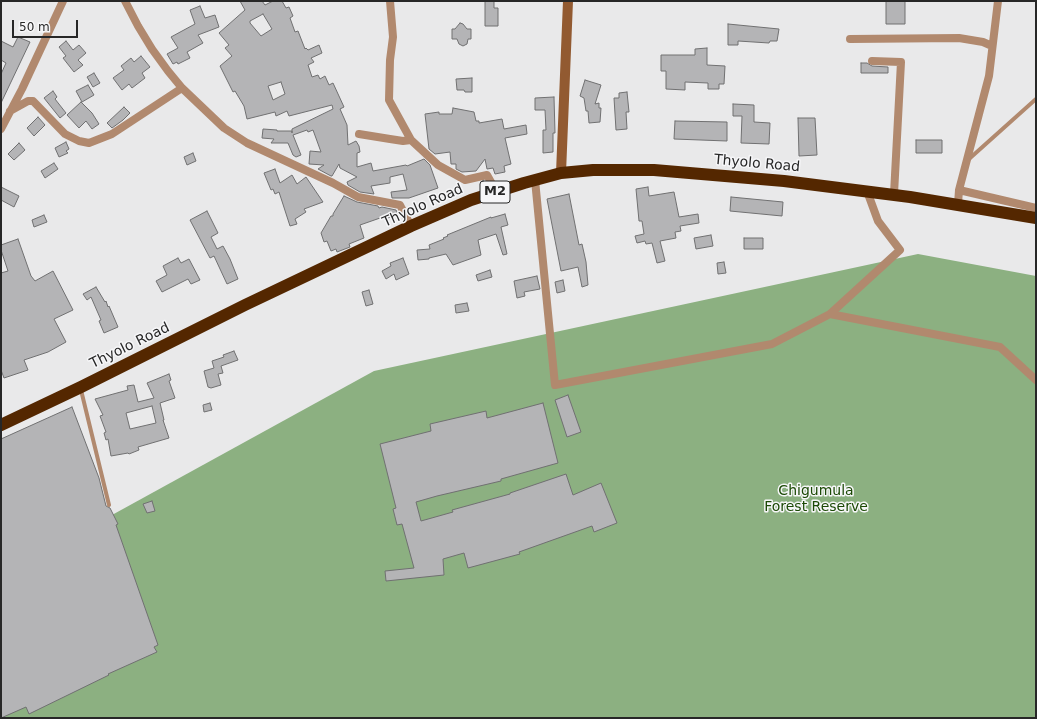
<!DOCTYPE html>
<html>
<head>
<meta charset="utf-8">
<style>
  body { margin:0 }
  #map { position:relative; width:1037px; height:719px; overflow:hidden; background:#e9e9ea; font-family:"DejaVu Sans",sans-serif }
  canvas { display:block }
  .frame { position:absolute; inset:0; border:2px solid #272727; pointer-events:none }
  .scale { position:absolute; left:12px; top:20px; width:66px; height:18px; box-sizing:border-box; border:2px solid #272727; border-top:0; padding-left:5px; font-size:12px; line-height:14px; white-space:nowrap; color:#272727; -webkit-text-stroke:3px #f6f6f8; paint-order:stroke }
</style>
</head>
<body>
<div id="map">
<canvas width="1037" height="719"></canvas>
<div class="frame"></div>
<div class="scale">50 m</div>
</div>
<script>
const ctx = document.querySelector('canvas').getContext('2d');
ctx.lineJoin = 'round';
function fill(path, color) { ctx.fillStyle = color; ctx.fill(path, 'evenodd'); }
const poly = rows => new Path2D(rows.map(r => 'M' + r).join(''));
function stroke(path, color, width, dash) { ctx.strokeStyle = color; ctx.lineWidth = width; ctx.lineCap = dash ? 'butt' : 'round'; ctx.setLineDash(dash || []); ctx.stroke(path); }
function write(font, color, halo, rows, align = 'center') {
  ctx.font = font + ' "DejaVu Sans",sans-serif'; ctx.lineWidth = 3; ctx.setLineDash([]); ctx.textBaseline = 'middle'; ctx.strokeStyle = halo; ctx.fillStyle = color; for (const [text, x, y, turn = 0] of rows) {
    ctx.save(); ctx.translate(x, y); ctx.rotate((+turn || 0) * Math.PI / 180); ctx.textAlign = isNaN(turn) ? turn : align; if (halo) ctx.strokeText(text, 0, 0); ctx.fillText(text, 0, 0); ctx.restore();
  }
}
fill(poly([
  [918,254,1036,276,1036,718,1,718,1,576,374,371]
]), '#8cb081');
const building = poly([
  [240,1,262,1,265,5,273,1,282,1,286,8,289,7,293,16,290,18,295,32,298,31,305,49,306,48,308,50,319,45,322,53,311,58,314,62,308,65,312,77,318,75,320,79,325,76,329,85,333,83,344,107,340,109,347,125,348,145,356,141,359,146,360,152,357,153,357,167,371,163,373,171,406,165,407,166,424,159,430,165,438,188,409,198,392,198,391,192,407,190,403,174,390,177,390,183,371,186,374,194,360,192,348,185,347,182,357,177,340,168,339,164,332,176,331,176,318,169,324,165,309,164,310,151,321,152,313,130,308,132,307,130,293,135,301,155,296,157,293,155,288,143,271,143,274,139,262,138,263,129,277,130,277,131,292,131,292,133,292,129,333,109,332,105,289,116,287,111,276,116,275,112,247,119,244,106,235,91,233,92,220,66,232,56,225,48,229,45,219,33,245,10,240,1],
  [263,14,272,29,261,36,250,23,250,21,263,14],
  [281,82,285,94,273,100,268,86,281,82],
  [485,1,494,1,494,8,498,8,498,26,485,26,485,1],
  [886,1,905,1,905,24,886,24,886,1],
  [200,6,205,18,215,15,219,27,198,35,203,43,187,52,190,58,178,64,177,62,173,64,167,54,178,48,171,37,195,24,190,10,200,6],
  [460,23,463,24,467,29,471,29,471,39,468,39,467,44,463,46,459,44,457,39,452,39,452,29,455,29,460,23],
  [728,24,779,29,777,41,770,41,769,43,738,41,738,45,728,45,728,24],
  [18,37,30,42,1,103,1,74,6,63,1,60,1,41,13,47,18,37],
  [66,41,73,50,79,45,86,53,78,60,83,65,74,72,63,58,66,56,59,47,66,41],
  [707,48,707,65,725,66,724,84,719,84,719,89,708,89,708,83,685,82,685,90,666,89,666,71,661,71,661,55,695,55,695,49,707,48],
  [141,56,150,67,142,73,145,78,132,88,129,84,122,90,113,78,124,70,121,66,131,58,134,62,141,56],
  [861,63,867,63,872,66,888,67,888,73,861,73,861,63],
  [94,73,100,83,93,87,87,77,94,73],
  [472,78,472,92,465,92,464,90,457,90,456,79,472,78],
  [585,80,601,85,595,104,599,103,599,108,601,108,600,122,589,123,588,111,586,111,584,98,580,96,585,80],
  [88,85,94,95,82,102,76,91,88,85],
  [53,91,57,97,55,99,66,113,60,118,44,98,53,91],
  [627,92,629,112,626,112,627,129,616,130,614,98,619,98,619,93,627,92],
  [554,97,555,133,553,133,553,152,543,153,543,130,546,130,545,110,535,110,535,98,554,97],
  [81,102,92,113,99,124,92,129,86,121,79,128,67,115,81,102],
  [733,104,754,105,754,122,770,123,769,144,741,143,742,116,733,116,733,104],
  [124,107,130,113,123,120,112,128,107,123,124,107],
  [453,108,474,112,476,121,479,121,479,123,502,119,504,129,526,125,527,134,505,138,511,164,504,166,505,172,495,174,493,168,487,169,485,159,476,171,462,172,456,169,456,164,451,164,450,152,435,154,429,149,425,114,439,112,439,114,452,114,453,108],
  [38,117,45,125,34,136,27,128,38,117],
  [798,118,815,118,817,155,799,156,798,118],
  [675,121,727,122,727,141,674,139,675,121],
  [916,140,942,140,942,153,916,153,916,140],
  [66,142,69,149,66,151,68,153,59,157,55,148,66,142],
  [19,143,25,150,14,160,8,154,19,143],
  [193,153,196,161,187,165,184,157,193,153],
  [54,163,58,169,45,178,41,171,54,163],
  [275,169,280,183,292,175,297,184,306,177,323,202,304,209,306,212,295,219,297,224,290,226,279,192,275,194,273,189,271,190,264,173,275,169],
  [1,187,19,196,14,207,1,200,1,187],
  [648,187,649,196,674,192,679,217,698,214,699,223,680,226,681,231,675,232,676,238,660,241,665,261,657,263,652,243,646,244,645,241,637,243,635,236,644,234,642,221,639,221,636,189,648,187],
  [569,194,579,245,582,244,586,262,588,285,582,287,578,267,561,271,547,199,569,194],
  [344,196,357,202,378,206,379,208,382,207,396,210,398,214,388,218,383,218,383,217,360,225,364,238,349,244,350,247,337,252,336,249,331,251,327,241,324,242,321,233,331,216,333,216,333,214,344,196],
  [731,197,783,202,782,216,730,211,731,197],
  [207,211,218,233,211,237,217,249,223,246,230,259,238,279,227,284,214,256,210,258,190,220,207,211],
  [505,214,508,225,501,227,507,254,503,255,496,234,478,240,481,255,453,265,446,254,429,258,429,259,418,260,417,250,430,249,429,245,444,239,443,238,448,236,447,235,491,217,491,218,505,214],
  [44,215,47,222,34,227,32,220,44,215],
  [711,235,713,246,696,249,694,238,711,235],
  [744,238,763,238,763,249,744,249,744,238],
  [18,239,31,276,35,281,53,271,73,310,54,319,66,342,48,352,24,360,28,370,4,378,1,370,1,273,8,271,1,250,1,245,18,239],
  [178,258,181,263,189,259,200,280,191,284,188,279,162,292,156,281,167,275,163,266,178,258],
  [403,258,409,274,396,280,394,274,386,279,382,271,391,266,390,263,403,258],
  [724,262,726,273,718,274,717,263,724,262],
  [490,270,492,277,478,281,476,275,490,270],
  [537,276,540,289,524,292,525,296,517,298,514,281,537,276],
  [563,280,565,291,557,293,555,282,563,280],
  [96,287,105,302,106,301,108,307,109,306,118,327,104,333,99,321,101,320,91,297,87,300,83,294,96,287],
  [369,290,373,304,366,306,362,292,369,290],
  [467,303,469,311,456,313,455,305,467,303],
  [234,351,238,360,221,366,223,373,218,374,221,385,211,388,208,387,204,371,214,368,212,361,224,357,223,355,234,351],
  [169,374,171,380,169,381,175,398,160,403,164,420,163,420,169,438,138,447,139,450,129,454,128,453,111,456,108,439,106,440,104,433,106,432,100,416,103,415,95,399,128,390,127,386,134,385,138,402,154,398,147,383,169,374],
  [152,406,156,423,130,429,126,413,152,406],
  [568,395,581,432,567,437,555,400,568,395],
  [210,403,212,410,204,412,203,405,210,403],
  [543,403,558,463,501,479,501,481,437,496,416,502,421,521,453,512,452,510,510,494,510,493,566,474,573,495,601,483,617,523,594,532,592,526,519,552,520,554,468,568,464,553,443,559,444,575,386,581,385,571,414,568,402,524,397,525,393,509,396,508,380,444,431,431,430,424,486,411,487,418,543,403],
  [72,407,99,478,106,506,110,508,118,524,116,525,158,645,154,647,157,652,108,674,109,675,29,714,26,707,1,718,1,439,72,407],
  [152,501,155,511,147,513,143,504,152,501]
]);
fill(building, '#b4b4b6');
stroke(building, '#707071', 1);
stroke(poly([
  [969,159,1036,99],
  [81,390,109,505]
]), '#b1896e', 4);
stroke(poly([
  [125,1,138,26,152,49,168,71,182,88,224,128,247,143,333,183,358,197,400,205,411,226],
  [390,1,393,37,390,60,389,100,411,140,438,165,465,180,487,175,496,191],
  [850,39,959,38,983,42,992,46],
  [872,61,901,62,894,194],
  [10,111,28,101,33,101,65,134,79,141,89,143,112,134,182,88],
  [1,129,22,89,63,1],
  [359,134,390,139,403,141,411,140],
  [535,180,555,385,772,344,830,314],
  [959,190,1036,208],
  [867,191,878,221,900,250,830,314,1000,347,1036,380],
  [958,204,959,190,989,76,998,1]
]), '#b1896e', 8);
stroke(poly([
  [561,173,568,1]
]), '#925a31', 10);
stroke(poly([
  [1,425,81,387,245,305,411,226,471,200,524,183,561,173,593,170,654,170,784,181,910,197,1036,218]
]), '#542700', 12);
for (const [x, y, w] of [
  [495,192,30]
]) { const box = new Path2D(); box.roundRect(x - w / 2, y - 11, w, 22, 3); ctx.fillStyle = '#f6f6f8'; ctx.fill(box); stroke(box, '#272727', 1); }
write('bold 13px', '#272727', null, [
  ["M2",495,192]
]);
write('14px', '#272727', '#f6f6f8', [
  ["Thyolo Road",757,164,5],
  ["Thyolo Road",423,206,-24],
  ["Thyolo Road",130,346,-26]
]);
write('14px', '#1b4905', '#f6f6f8', [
  ["Chigumula",816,491],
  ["Forest Reserve",816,507]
]);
</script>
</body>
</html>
